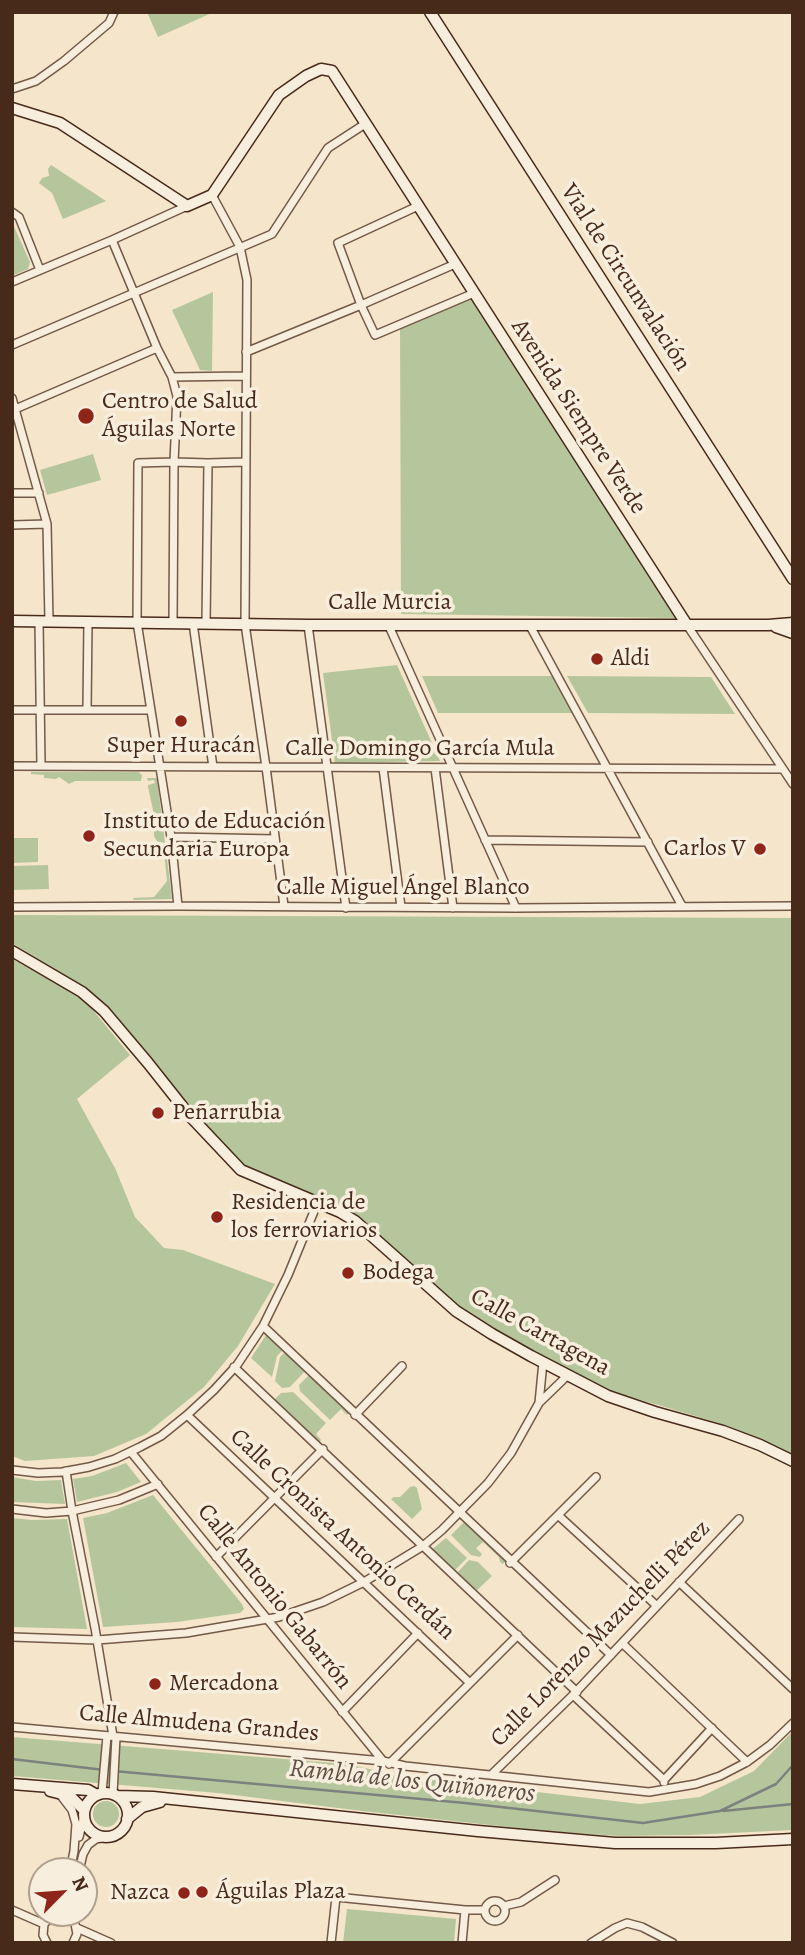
<!DOCTYPE html>
<html>
<head>
<meta charset="utf-8">
<style>
  body { margin:0 }
  #map { position:relative; width:805px; height:1955px; overflow:hidden; background:#f5e5cb; font-family:Alegreya,serif }
  canvas { display:block }
  .frame { position:absolute; inset:0; border:14px solid #482a1b; pointer-events:none }
  .north { position:absolute; left:28px; top:1857px; width:70px; height:70px; box-sizing:border-box; background:#f8eedd; border:2px solid #b2a08f; border-radius:50%; rotate:65deg; font-size:19px; font-weight:700; line-height:28px; text-align:center; color:#482a1b }
  .north::after { content:''; display:block; margin:auto; width:24px; height:32px; background:#8f2418; clip-path:polygon(50% 0,100% 100%,50% 72%,0 100%) }
</style>
</head>
<body>
<div id="map">
<canvas width="805" height="1955"></canvas>
<div class="frame"></div>
<div class="north">N</div>
</div>
<script>
const ctx = document.querySelector('canvas').getContext('2d');
ctx.lineJoin = 'round';
function fill(path, color) { ctx.fillStyle = color; ctx.fill(path, 'evenodd'); }
const poly = rows => new Path2D(rows.map(r => 'M' + r).join(''));
function stroke(path, color, width, dash) { ctx.strokeStyle = color; ctx.lineWidth = width; ctx.lineCap = dash ? 'butt' : 'round'; ctx.setLineDash(dash || []); ctx.stroke(path); }
function write(font, color, halo, rows, align = 'center') {
  ctx.font = font + ' Alegreya,serif'; ctx.lineWidth = 7; ctx.setLineDash([]); ctx.textBaseline = 'middle'; ctx.strokeStyle = halo; ctx.fillStyle = color; for (const [text, x, y, turn = 0] of rows) {
    ctx.save(); ctx.translate(x, y); ctx.rotate((+turn || 0) * Math.PI / 180); ctx.textAlign = isNaN(turn) ? turn : align; if (halo) ctx.strokeText(text, 0, 0); ctx.fillText(text, 0, 0); ctx.restore();
  }
}
fill(poly([
  [147,12,214,12,158,37],
  [51,165,106,201,63,219,52,193,39,183,42,178,49,176,48,169],
  [12,222,30,262,28,269,12,276],
  [213,292,212,371,200,370,172,310],
  [472,298,676,618,401,614,400,328],
  [93,454,101,480,47,495,40,470],
  [397,665,440,761,335,763,323,673],
  [422,676,553,676,573,713,438,713],
  [567,676,711,677,735,714,588,713],
  [31,772,139,772,142,775,141,781,75,781,69,784,59,777,56,779,44,778,44,775,31,774],
  [147,778,157,778,172,899,134,900,133,898,154,897,167,881,163,842,158,843,154,836,153,810,148,787,148,785,155,783,154,780,148,781],
  [12,838,38,838,38,862,12,863],
  [48,865,49,889,12,890,12,866],
  [12,915,793,918,793,1456,761,1440,729,1426,614,1392,498,1333,463,1310,403,1258,372,1228,341,1205,259,1174,238,1162,217,1143,130,1032,109,1009,87,989,12,943],
  [12,959,70,991,88,1004,130,1055,77,1099,115,1168,135,1217,164,1248,183,1250,275,1284,238,1346,204,1387,146,1434,94,1456,25,1461,12,1456],
  [268,1332,285,1348,277,1356,272,1377,251,1358],
  [287,1350,307,1369,290,1387,282,1388,275,1381,280,1357],
  [311,1373,350,1411,347,1415,341,1409,330,1420,300,1391,299,1385],
  [293,1392,326,1423,316,1434,321,1440,318,1444,272,1402,281,1393],
  [126,1463,141,1482,117,1492,77,1502,73,1479,92,1476],
  [12,1477,36,1481,61,1480,65,1504,12,1502],
  [414,1486,417,1488,422,1509,412,1519,391,1499,394,1497,400,1497,410,1487],
  [153,1495,242,1604,244,1609,240,1613,177,1622,103,1627,83,1518,107,1513],
  [12,1518,32,1520,67,1519,87,1629,12,1627],
  [466,1520,507,1560,503,1564,500,1562,499,1557,483,1542,476,1548,482,1554,480,1557,471,1555,451,1535],
  [446,1538,467,1558,453,1572,430,1551],
  [469,1560,478,1562,492,1576,474,1593,455,1575],
  [793,1731,793,1830,689,1835,619,1836,545,1831,362,1811,218,1793,12,1776,12,1737,347,1764,374,1770,374,1773,640,1804,700,1797,754,1771],
  '93 1814a13 13 0 1 1 26 0a13 13 0 1 1-26 0Z',
  [347,1909,456,1919,454,1943,343,1943]
]), '#b6c69c');
stroke(poly([
  [12,1759,104,1770],
  [114,1771,465,1803,643,1823,720,1811,776,1784,793,1765],
  [723,1811,793,1804]
]), '#7d827f', 2.5);
const street = poly([
  [12,89,36,81,64,61,109,23,114,12],
  [212,195,240,247,247,280,245,624,266,767,284,906],
  [418,206,338,243,361,305,375,335,474,293],
  [12,212,19,217,40,270],
  [112,240,157,348,172,377,177,396,174,462,138,463,137,622,171,837,178,906],
  [12,282,112,240,187,206],
  [12,345,272,234,328,148,365,124],
  [246,352,361,305,455,264],
  [172,377,245,376],
  [12,398,47,524,49,621],
  [13,410,157,348],
  [208,463,245,462],
  [12,493,39,493],
  [12,525,47,524],
  [39,621,41,766],
  [173,622,174,462,208,463,206,623],
  [193,623,213,767],
  [388,624,516,908],
  [529,624,682,906],
  [308,625,346,908],
  [687,625,793,784],
  [12,710,150,710],
  [87,710,88,621],
  [12,766,783,769],
  [383,768,401,907],
  [435,768,453,908],
  [171,837,275,839],
  [485,840,648,842],
  [12,907,178,906,516,908,793,906],
  [263,1326,611,1655],
  [234,1367,577,1692],
  [539,1403,543,1362],
  [187,1415,470,1683],
  [355,1415,402,1366],
  [131,1452,383,1761,405,1766,649,1792,696,1784,720,1776,747,1762,770,1745,793,1723],
  [12,1470,38,1473,62,1472,89,1467,115,1459,140,1447,161,1436,187,1415,214,1390,237,1365,263,1326,288,1275,317,1204],
  [66,1471,72,1511,95,1628,113,1736],
  [12,1509,46,1513,72,1511,119,1500,158,1484],
  [559,1516,657,1606],
  [216,1557,323,1449],
  [510,1563,596,1477],
  [679,1582,793,1689],
  [12,1637,97,1640,186,1633,279,1617,323,1602,364,1582,423,1546,442,1530,488,1483,511,1453,539,1403,568,1375],
  [622,1643,747,1762],
  [573,1695,664,1780],
  [342,1712,418,1633],
  [12,1727,383,1761],
  [389,1764,518,1635],
  [491,1775,573,1695,739,1519],
  [664,1782,664,1780,712,1728],
  [59,1793,72,1810,76,1824,74,1851,70,1871],
  [102,1793,107,1736],
  [113,1794,116,1737],
  [79,1837,84,1816],
  [79,1871,83,1854,88,1845,96,1839,105,1837],
  '485 1911a10 10 0 1 1 20 0a10 10 0 1 1-20 0Z',
  [504,1906,521,1902,555,1880],
  [12,1910,44,1924],
  [77,1928,111,1943],
  [47,1943,43,1935,44,1924,51,1917,60,1914,68,1916,75,1924,77,1934,73,1943],
  [331,1943,336,1897,465,1910,485,1910],
  [462,1943,465,1910],
  [591,1943,615,1928,627,1923,642,1927,673,1943]
]);
const secondary = poly([
  [430,12,793,579],
  [12,108,60,123,187,206,212,195,279,95,306,76,321,69,332,71,687,625],
  [12,621,308,625,768,625,793,623],
  [776,627,793,633],
  [12,951,82,992,104,1011,148,1063,190,1116,241,1170,340,1212,355,1221,456,1311,492,1334,531,1356,608,1396,655,1412,723,1431,760,1445,793,1461],
  [12,1784,88,1790,97,1795],
  [50,1791,70,1796,84,1810],
  '84 1815a22 22 0 1 1 44 0a22 22 0 1 1-44 0Z',
  [117,1796,153,1797,478,1831,615,1843,716,1843,793,1839],
  [127,1819,142,1807,160,1802]
]);
stroke(street, '#735947', 10);
stroke(secondary, '#482a1b', 13);
stroke(street, '#f8eedd', 7);
stroke(secondary, '#f8eedd', 10);
for (const [x, y, r, color] of [
  [86,416,9,"#8f2418"],
  [597,659,7,"#8f2418"],
  [181,721,7,"#8f2418"],
  [89,836,7,"#8f2418"],
  [760,849,7,"#8f2418"],
  [158,1113,7,"#8f2418"],
  [217,1217,7,"#8f2418"],
  [348,1273,7,"#8f2418"],
  [155,1684,7,"#8f2418"],
  [202,1892,7,"#8f2418"],
  [184,1893,7,"#8f2418"]
]) { const dot = new Path2D(); dot.arc(x, y, r, 0, 2 * Math.PI); ctx.fillStyle = color; ctx.fill(dot); stroke(dot, '#f8eedd', 2.5); }
write('24px', '#482a1b', '#f8eedd', [
  ["Vial de Circunvalación",625,278,57],
  ["Avenida Siempre Verde",578,417,57],
  ["Calle Murcia",390,603],
  ["Calle Domingo García Mula",420,749],
  ["Calle Miguel Ángel Blanco",403,888],
  ["Calle Cartagena",540,1333,29],
  ["Calle Cronista Antonio Cerdán",342,1535,43],
  ["Calle Antonio Gabarrón",274,1597,51],
  ["Calle Lorenzo Mazuchelli Pérez",601,1634,-46],
  ["Calle Almudena Grandes",199,1724,5]
]);
write('24px', '#482a1b', '#f8eedd', [
  ["Centro de Salud",102,402],
  ["Águilas Norte",102,430],
  ["Aldi",611,659],
  ["Super Huracán",181,746,"center"],
  ["Instituto de Educación",103,822],
  ["Secundaria Europa",103,850],
  ["Carlos V",746,849,"right"],
  ["Peñarrubia",172,1113],
  ["Residencia de",231,1203],
  ["los ferroviarios",231,1231],
  ["Bodega",362,1273],
  ["Mercadona",169,1684],
  ["Águilas Plaza",216,1892],
  ["Nazca",170,1893,"right"]
], 'left');
write('italic 26px', '#5e4e44', '#f8eedd', [
  ["Rambla de los Quiñoneros",412,1782,6]
]);
</script>
</body>
</html>
